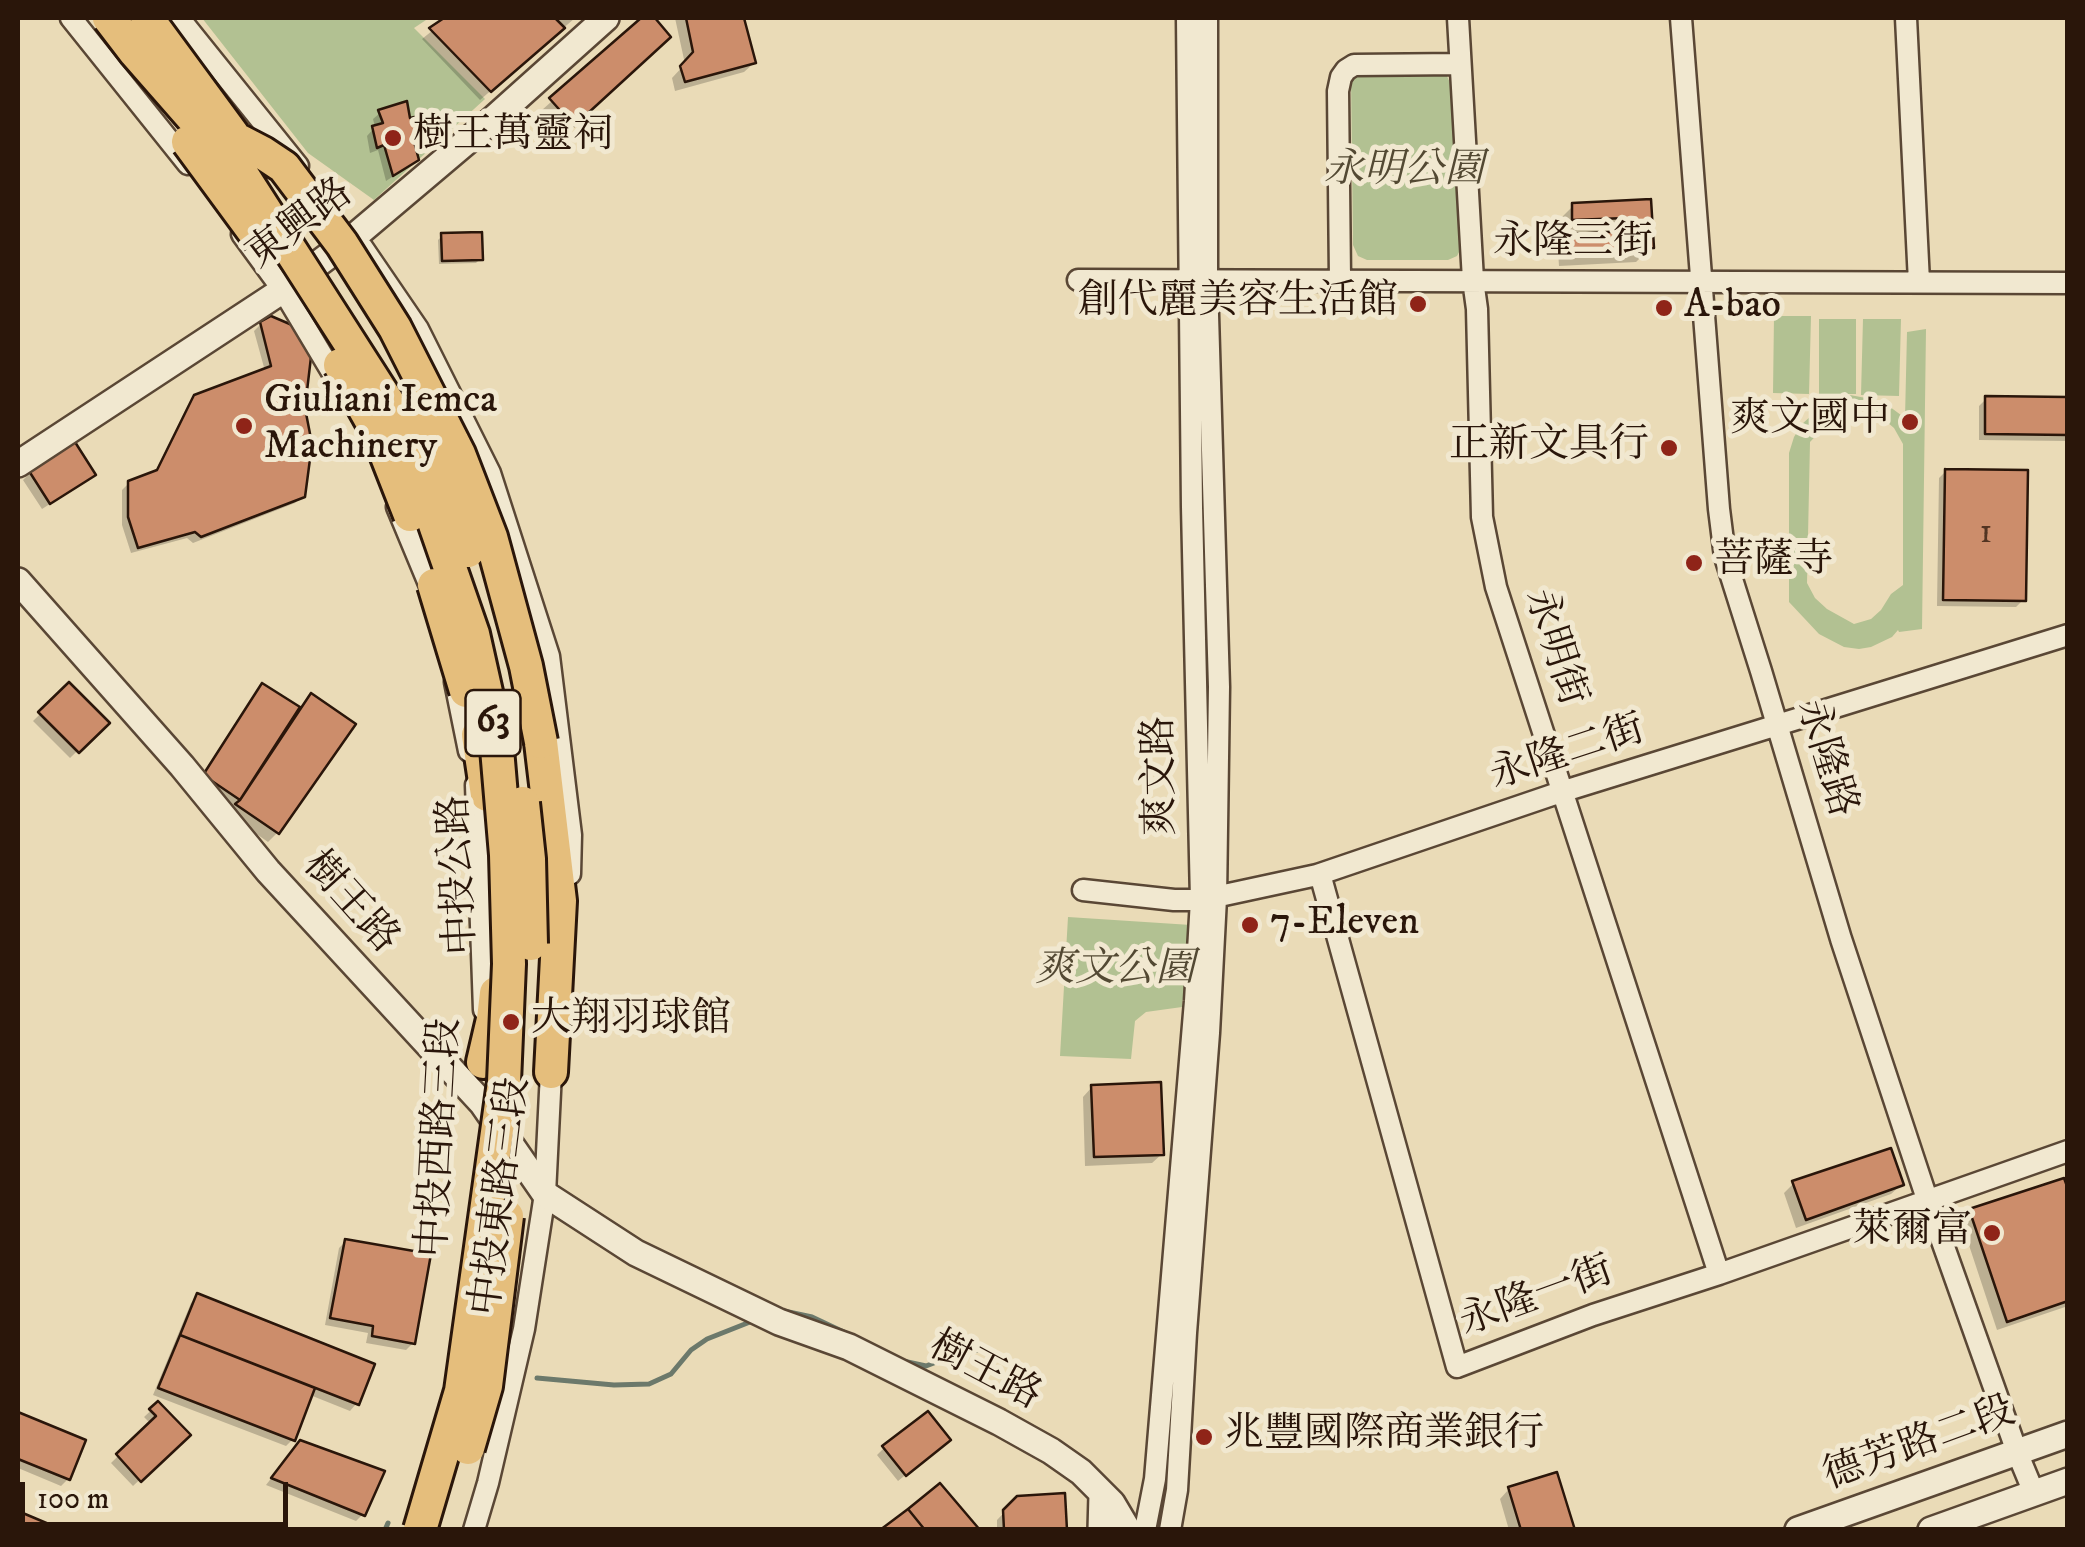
<!DOCTYPE html>
<html>
<head>
<meta charset="utf-8">
<style>
  body { margin:0 }
  #map { position:relative; width:2085px; height:1547px; overflow:hidden; background:#eadbb7; font-family:"IM FELL DW Pica",serif }
  canvas { display:block }
  .frame { position:absolute; inset:0; border:20px solid #2a160a; pointer-events:none }
  .scale { position:absolute; left:20px; top:1482px; width:268px; height:45px; box-sizing:border-box; border:5px solid #2a160a; border-top:0; padding-left:12px; font-size:30px; line-height:35px; white-space:nowrap; color:#2a160a; -webkit-text-stroke:8px #f1e8d0; paint-order:stroke }
</style>
</head>
<body>
<div id="map">
<canvas width="2085" height="1547"></canvas>
<div class="frame"></div>
<div class="scale">100 m</div>
</div>
<script>
const ctx = document.querySelector('canvas').getContext('2d');
ctx.lineJoin = 'round';
function fill(path, color) { ctx.fillStyle = color; ctx.fill(path, 'evenodd'); }
const poly = rows => new Path2D(rows.map(r => 'M' + r).join(''));
function stroke(path, color, width, dash) { ctx.strokeStyle = color; ctx.lineWidth = width; ctx.lineCap = dash ? 'butt' : 'round'; ctx.setLineDash(dash || []); ctx.stroke(path); }
function write(font, color, halo, rows, align = 'center') {
  ctx.font = font + ' "IM FELL DW Pica","Noto Serif TC",serif'; ctx.lineWidth = 10; ctx.setLineDash([]); ctx.textBaseline = 'middle'; ctx.strokeStyle = halo; ctx.fillStyle = color; for (const [text, x, y, turn = 0] of rows) {
    ctx.save(); ctx.translate(x, y); ctx.rotate((+turn || 0) * Math.PI / 180); ctx.textAlign = isNaN(turn) ? turn : align; if (halo) ctx.strokeText(text, 0, 0); ctx.fillText(text, 0, 0); ctx.restore();
  }
}
fill(poly([
  [202,18,429,18,414,28,485,99,374,200,308,153],
  [1438,71,1446,74,1452,87,1460,250,1457,256,1448,260,1367,260,1358,256,1353,245,1351,80,1358,72],
  [1774,316,1811,316,1809,394,1773,393],
  [1819,319,1856,319,1856,394,1819,394],
  [1863,319,1901,319,1899,396,1861,395],
  [1926,329,1922,629,1899,632,1898,630,1892,637,1871,647,1859,649,1844,647,1819,634,1789,602,1789,453,1794,437,1802,424,1820,408,1837,399,1850,395,1882,401,1905,418,1907,332],
  [1852,406,1881,417,1894,428,1903,444,1903,585,1891,594,1881,610,1871,619,1854,624,1827,609,1815,598,1807,583,1810,442,1826,425],
  [1068,917,1191,925,1182,1007,1146,1012,1135,1021,1131,1059,1060,1056]
]), '#b2c192');
fill(poly([
  [448,18,575,18,480,100,422,39],
  [645,18,652,18,667,37,563,134,542,110],
  [675,18,741,18,754,63,744,72,675,91,672,78,685,64],
  [380,113,408,121,421,132,411,140,416,159,409,166,386,181,378,150,370,153,367,136,375,127,373,119],
  [1649,202,1651,247,1636,262,1559,266,1558,251,1577,233,1558,234,1558,221,1573,206],
  [442,236,480,259,476,263,439,264,438,240],
  [261,324,303,408,303,496,295,503,193,543,187,538,131,553,122,525,122,490,129,483,154,474,188,405,196,398,265,371,254,331],
  [1986,399,2068,399,2068,441,1979,440,1979,406],
  [74,445,86,481,42,509,23,480,30,473],
  [1946,471,2023,600,2016,607,1937,606,1939,478],
  [69,686,106,723,70,758,33,721],
  [263,686,299,710,312,697,278,832,268,842,228,814,195,786,253,696],
  [1092,1087,1162,1154,1152,1163,1085,1166,1083,1097],
  [1794,1183,1901,1185,1891,1194,1796,1228,1784,1193],
  [2068,1196,2068,1306,1997,1330,1961,1221,1970,1212],
  [346,1241,413,1343,406,1350,366,1343,368,1333,325,1325,339,1248],
  [198,1296,356,1404,350,1411,310,1395,293,1439,286,1446,153,1395,191,1303],
  [158,1404,187,1435,133,1486,111,1463,151,1424,144,1417],
  [18,1415,83,1441,68,1479,61,1486,18,1468],
  [941,1446,898,1481,877,1455,884,1448],
  [293,1450,363,1514,356,1521,266,1485],
  [1509,1489,1573,1530,1509,1530,1500,1499],
  [1018,1498,1065,1530,997,1530,997,1520]
]), '#0003');
stroke(poly([
  [784,1311,812,1317,848,1334],
  [903,1361,926,1366,960,1353,977,1350],
  [537,1378,614,1385,649,1384,671,1374,691,1350,707,1339,755,1320],
  [385,1530,388,1523]
]), '#6c796b', 5);
const building = poly([
  [444,18,555,18,565,28,491,92,429,28,444,18],
  [641,18,655,18,671,37,574,126,549,98,641,18],
  [686,18,744,18,756,63,685,82,680,66,693,52,686,18],
  [407,101,410,118,419,116,424,133,413,138,419,160,393,176,384,145,377,148,372,126,383,123,378,110,407,101],
  [1651,199,1654,248,1573,252,1572,234,1627,231,1626,218,1572,220,1572,203,1651,199],
  [482,232,483,260,442,261,441,233,482,232],
  [271,316,292,325,311,357,305,408,312,444,305,497,201,537,195,532,138,548,128,517,128,481,157,470,194,395,271,366,260,322,271,316],
  [1985,396,2068,397,2068,435,1985,434,1985,396],
  [75,442,96,475,50,504,29,471,75,442],
  [1945,469,2028,470,2026,601,1943,600,1945,469],
  [69,682,110,723,79,753,38,712,69,682],
  [262,683,300,707,240,800,203,775,262,683],
  [311,693,356,724,279,834,235,804,240,800,311,693],
  [1161,1082,1164,1155,1094,1157,1091,1085,1161,1082],
  [1891,1148,1904,1185,1806,1220,1792,1181,1891,1148],
  [2064,1178,2068,1189,2068,1301,2007,1322,1969,1209,2064,1178],
  [345,1239,431,1254,415,1344,372,1336,373,1326,330,1318,345,1239],
  [197,1293,375,1364,359,1405,180,1335,197,1293],
  [180,1335,315,1388,295,1441,158,1388,180,1335],
  [158,1401,191,1435,141,1482,116,1454,156,1416,149,1409,158,1401],
  [928,1411,951,1440,906,1476,882,1446,928,1411],
  [18,1412,86,1440,70,1480,18,1459,18,1412],
  [300,1440,385,1471,365,1516,271,1478,300,1440],
  [1557,1472,1575,1530,1521,1530,1508,1487,1557,1472],
  [940,1483,980,1530,925,1530,908,1509,940,1483],
  [1065,1493,1067,1530,1004,1530,1003,1510,1017,1496,1065,1493],
  [908,1509,925,1530,880,1530,908,1509],
  [18,1511,63,1530,18,1530,18,1511]
]);
fill(building, '#cc8d6b');
stroke(building, '#2a160a', 2.5);
const minor = poly([
  [71,18,188,164],
  [179,18,298,166],
  [1458,18,1473,280,1477,309,1482,517,1496,587,1719,1274],
  [1681,18,1719,509,1725,557,1761,671,1841,939,1927,1199,2017,1452,2034,1493],
  [1906,18,1919,282],
  [242,234,283,290,338,382],
  [362,247,418,329,490,473,549,656,571,835,570,874],
  [1340,279,1338,91,1341,77,1346,70,1354,65,1460,64],
  [1078,280,2068,283],
  [397,507,434,596],
  [455,682,469,751],
  [476,785,484,1010],
  [1320,874,1457,1367,1593,1315,1719,1274,2068,1151],
  [1083,890,1174,900,1201,900,1317,875,1561,792,2068,635],
  [474,1530,488,1483,524,1329,545,1194,551,1072,553,1065],
  [1145,1530,1155,1479,1195,1001,1201,900,1192,507,1187,18],
  [1170,1530,1177,1490,1186,1333,1209,1033,1216,898,1219,687,1207,281,1207,18]
]);
const tertiary = poly([
  [18,464,283,290,355,236,491,121,606,18],
  [18,581,182,766,268,871,482,1103,545,1194,636,1253,779,1322,849,1347,999,1422,1051,1451,1081,1472,1112,1503,1128,1530],
  [1101,1530,1102,1494],
  [1798,1530,2068,1434],
  [1931,1530,2068,1481]
]);
const primary = poly([
  [478,735,487,795],
  [541,742,560,901,551,1072],
  [483,1062,493,1019,496,993]
]);
stroke(minor, '#5a4735', 25);
stroke(tertiary, '#5a4735', 30);
stroke(primary, '#2a160a', 38);
stroke(minor, '#f1e8d0', 20);
stroke(tertiary, '#f1e8d0', 25);
stroke(primary, '#e5be7c', 32);
const primaryBridge = poly([
  [109,18,135,52,241,173,398,418,473,634,496,737,506,855,509,964,504,1082,461,1391,420,1530],
  [147,18,233,135],
  [236,139,263,153,284,167,342,244,395,328,459,454,491,537,526,666,541,742],
  [188,142,260,240],
  [340,365,377,431,410,515],
  [422,428,442,472,468,551],
  [434,585,466,691],
  [523,803,529,859,531,944],
  [468,1448,486,1386,507,1216]
]);
stroke(primaryBridge, '#2a160a', 38, []);
stroke(primaryBridge, '#e5be7c', 32);
for (const [x, y, r, color] of [
  [393,138,10,"#8f2418"],
  [1418,304,10,"#8f2418"],
  [1664,308,10,"#8f2418"],
  [1910,422,10,"#8f2418"],
  [244,426,10,"#8f2418"],
  [1669,448,10,"#8f2418"],
  [1694,563,10,"#8f2418"],
  [1250,925,10,"#8f2418"],
  [511,1022,10,"#8f2418"],
  [1992,1233,10,"#8f2418"],
  [1204,1437,10,"#8f2418"]
]) { const dot = new Path2D(); dot.arc(x, y, r, 0, 2 * Math.PI); ctx.fillStyle = color; ctx.fill(dot); stroke(dot, '#f1e8d0', 4); }
write('35px', '#523422', null, [
  ["1",1986,535]
]);
for (const [x, y, w] of [
  [493,723,55]
]) { const box = new Path2D(); box.roundRect(x - w / 2, y - 33, w, 66, 8); ctx.fillStyle = '#f1e8d0'; ctx.fill(box); stroke(box, '#2a160a', 2.5); }
write('bold 38px', '#2a160a', null, [
  ["63",493,723]
]);
write('40px', '#2a160a', '#f1e8d0', [
  ["樹王萬靈祠",413,138],
  ["創代麗美容生活館",1398,304,"right"],
  ["A-bao",1684,308],
  ["Giuliani Iemca",264,403],
  ["Machinery",264,449],
  ["爽文國中",1890,422,"right"],
  ["正新文具行",1649,448,"right"],
  ["菩薩寺",1714,563],
  ["7-Eleven",1270,925],
  ["大翔羽球館",531,1022],
  ["萊爾富",1972,1233,"right"],
  ["兆豐國際商業銀行",1224,1437]
], 'left');
write('italic 40px', '#534933', '#f1e8d0', [
  ["永明公園",1404,173],
  ["爽文公園",1115,972]
]);
write('40px', '#2a160a', '#f1e8d0', [
  ["東興路",301,226,-37],
  ["永隆三街",1573,245],
  ["永明街",1553,648,72],
  ["永隆二街",1568,755,-18],
  ["永隆路",1824,759,73],
  ["爽文路",1163,776,-91],
  ["中投公路",461,875,-93],
  ["樹王路",349,904,48],
  ["中投西路三段",442,1138,-87],
  ["中投東路三段",503,1197,-83],
  ["永隆一街",1537,1299,-20],
  ["樹王路",984,1373,28],
  ["德芳路二段",1920,1446,-20]
]);
</script>
</body>
</html>
